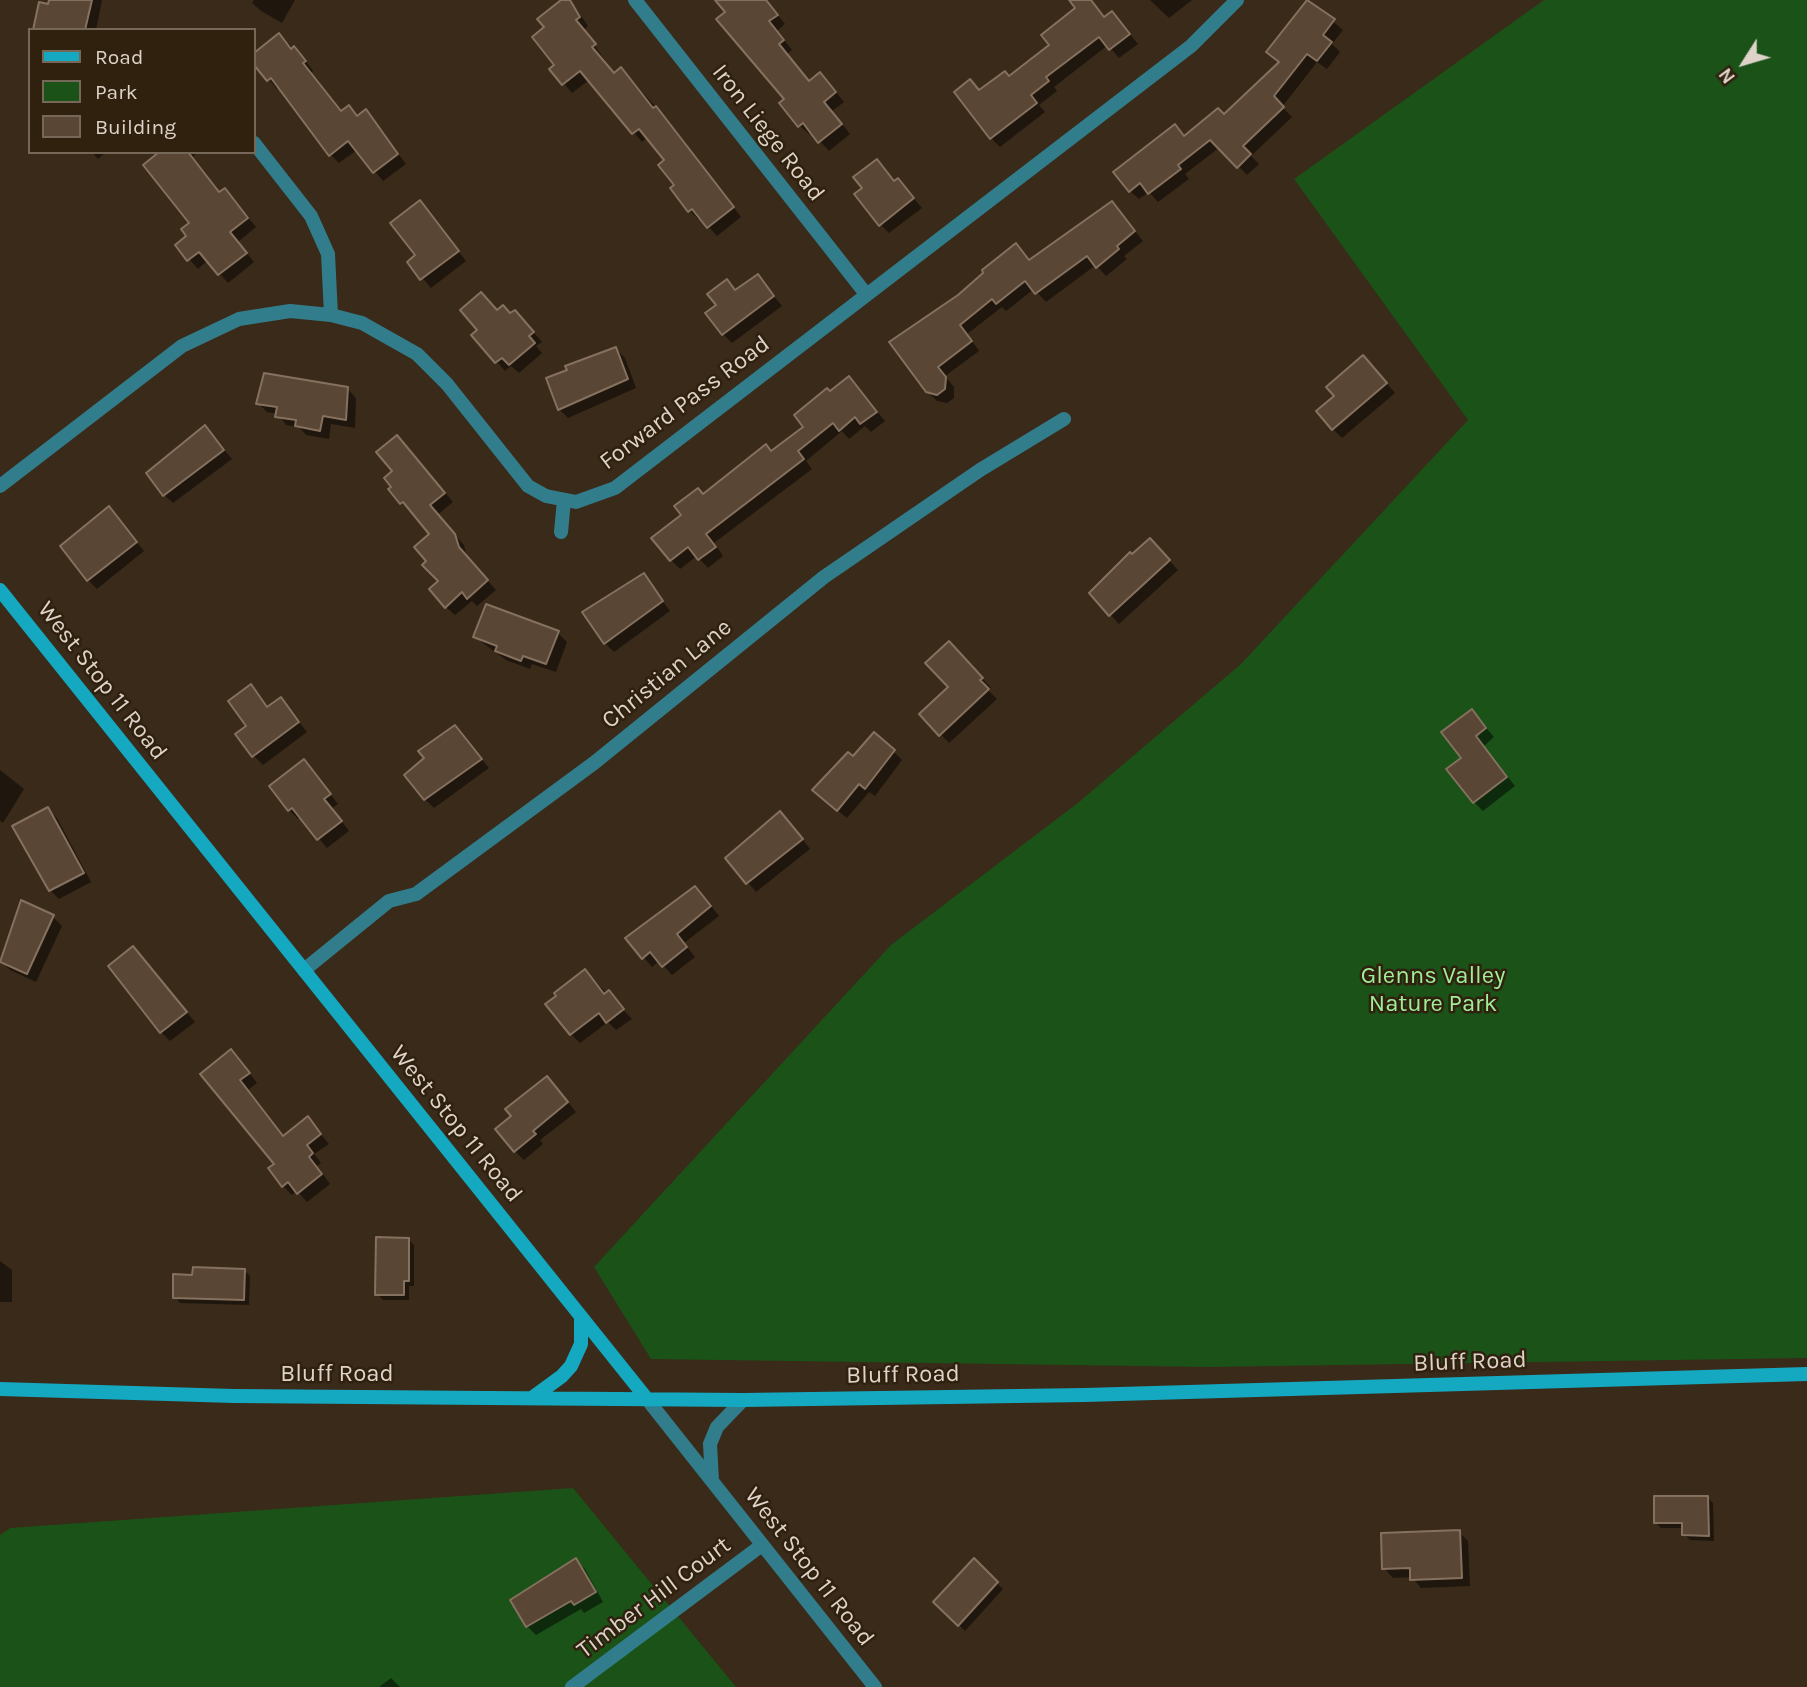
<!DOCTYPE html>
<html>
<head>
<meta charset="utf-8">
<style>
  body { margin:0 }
  #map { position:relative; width:1807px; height:1687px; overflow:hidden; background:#3a2a19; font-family:Karla,sans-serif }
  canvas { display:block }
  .legend { position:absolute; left:28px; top:28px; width:228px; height:126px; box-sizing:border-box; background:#30210f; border:2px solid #766859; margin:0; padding:9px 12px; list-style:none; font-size:21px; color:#ded3c9 }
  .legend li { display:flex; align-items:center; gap:14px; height:35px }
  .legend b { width:35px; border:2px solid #766859 }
  .north { position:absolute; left:1709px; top:28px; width:70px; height:70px; -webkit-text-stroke:5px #30210f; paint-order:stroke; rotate:233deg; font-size:19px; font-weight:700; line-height:28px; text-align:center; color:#ded3c9 }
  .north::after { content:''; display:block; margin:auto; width:24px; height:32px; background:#ded3c9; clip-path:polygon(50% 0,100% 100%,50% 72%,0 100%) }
</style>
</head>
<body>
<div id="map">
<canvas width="1807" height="1687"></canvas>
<ul class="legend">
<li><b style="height:9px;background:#14a9c0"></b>Road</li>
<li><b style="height:19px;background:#1a5218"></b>Park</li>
<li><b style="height:19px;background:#594635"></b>Building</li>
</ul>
<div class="north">N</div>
</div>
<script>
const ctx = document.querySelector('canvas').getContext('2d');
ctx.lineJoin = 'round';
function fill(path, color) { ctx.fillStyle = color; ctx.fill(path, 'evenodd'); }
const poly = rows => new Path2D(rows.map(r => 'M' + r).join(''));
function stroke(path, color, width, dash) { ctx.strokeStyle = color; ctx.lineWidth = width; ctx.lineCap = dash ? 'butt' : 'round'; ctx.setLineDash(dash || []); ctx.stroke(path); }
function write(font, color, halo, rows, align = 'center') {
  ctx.font = font + ' Karla,sans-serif'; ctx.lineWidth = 5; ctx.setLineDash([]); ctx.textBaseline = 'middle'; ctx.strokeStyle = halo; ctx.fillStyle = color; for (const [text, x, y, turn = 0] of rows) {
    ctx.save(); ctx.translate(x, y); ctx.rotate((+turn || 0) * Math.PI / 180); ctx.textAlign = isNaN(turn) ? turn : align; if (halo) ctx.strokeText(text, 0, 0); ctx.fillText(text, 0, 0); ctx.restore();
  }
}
fill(poly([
  [1544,0,1807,0,1807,1358,1209,1367,651,1359,594,1267,891,945,1079,802,1241,664,1468,420,1294,179],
  [573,1488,736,1687,0,1687,0,1535,10,1528]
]), '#1a5218');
fill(poly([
  [51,0,102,0,96,30,37,30],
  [254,0,295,0,282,23,261,11,252,3],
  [564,0,575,7,588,26,584,30,615,75,630,79,665,117,741,217,717,236,701,218,699,220,690,211,667,161,648,137,642,142,589,80,572,93,552,69,557,65,546,28],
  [717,0,764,0,772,8,785,24,777,31,792,50,787,54,810,82,829,83,844,102,832,111,850,134,829,151,812,132,809,134,800,126,787,99],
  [1085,0,1089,0,1105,18,1112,13,1138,44,1119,58,1108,45,1054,87,1057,91,1039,105,1045,112,1000,147,991,138,980,91,1009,78,1051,46],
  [1150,0,1192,0,1169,18],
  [1309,1,1343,30,1332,44,1340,52,1327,69,1317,62,1282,107,1292,117,1251,156,1259,164,1247,175,1220,147,1185,174,1189,179,1158,202,1149,192,1139,199,1130,191,1175,127,1185,137,1225,117,1280,63,1268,51],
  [279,35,303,57,313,71,311,73,342,113,349,107,359,117,366,112,406,164,383,181,357,150,339,163,330,154,279,87,277,89,254,62,254,55],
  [92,152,106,152,98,159],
  [162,152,197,152,192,158,220,194,225,190,256,227,238,242,254,262,228,283,208,260,198,269,177,245,188,236,192,223],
  [898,180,922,208,889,233,880,224],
  [428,212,466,261,431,288,409,262,418,255],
  [1121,213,1143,241,1124,256,1127,259,1106,276,1096,265,1046,302,1034,289,1006,311,1002,307,967,334,979,351,945,376,954,387,954,398,947,403,937,401,927,391,959,297,1016,246,1030,262],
  [757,276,782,306,732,343,723,334,718,306,727,281,737,291],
  [498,312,524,321,542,342,536,346,542,353,519,373,511,366,505,371,474,335],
  [616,349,625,358,636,388,568,418,559,409],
  [1372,366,1395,393,1342,438,1333,429],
  [849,378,885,421,871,432,865,426,849,439,842,431,806,461,812,469,714,543,723,556,708,568,697,556,680,569,671,560,683,515,703,496,806,427,830,393],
  [347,388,356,398,355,428,331,424,329,439,306,435,299,427,286,425,278,414,267,412,258,403],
  [205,427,232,459,173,503,164,495],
  [406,446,453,502,437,515,464,545,467,558,496,590,477,606,472,601,455,615,446,607,440,582,429,561,432,534,412,510,401,503,393,487,394,472],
  [109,509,144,551,97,589,88,580],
  [1159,549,1178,570,1119,624,1091,593],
  [644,576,670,611,614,652,605,643],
  [558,633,567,642,556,672,532,664,530,669,506,660,475,637],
  [958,652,991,688,988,690,997,699,949,743,922,714,950,688],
  [251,687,269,708,281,699,307,732,263,765,254,756,248,727],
  [1472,711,1494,737,1484,746,1515,786,1483,811,1474,802,1463,758],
  [463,736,489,768,434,808,425,799,427,758],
  [893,751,902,760,875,796,869,792,847,818,823,799,854,759],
  [0,770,24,789,3,823,0,821],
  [312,770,338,804,332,808,349,831,327,848,301,817,298,819,289,810],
  [48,809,57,818,91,882,59,899,50,890,14,827],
  [789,822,810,849,756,892,728,859],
  [704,897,719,916,684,943,695,957,672,975,659,961,652,967,627,938,666,908,668,910],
  [53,917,62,926,36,982,10,970,1,961],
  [133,948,195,1022,170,1041,161,1032],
  [585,971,632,1019,616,1030,608,1022,580,1043,571,1034],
  [240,1061,257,1083,248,1090,284,1137,308,1119,329,1144,314,1154,321,1163,317,1166,330,1184,307,1202,297,1191,292,1195,283,1186,276,1164,202,1074],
  [556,1087,576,1112,540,1140,543,1144,524,1160,515,1151],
  [408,1239,414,1245,414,1286,409,1286,409,1300,383,1300,377,1294],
  [0,1261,12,1270,12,1302,0,1302],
  [244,1270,250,1276,249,1305,180,1303,175,1297,194,1277],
  [1708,1498,1713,1503,1714,1541,1690,1540,1684,1534,1684,1528,1661,1528,1655,1522],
  [1459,1532,1468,1541,1470,1586,1421,1588,1412,1577,1393,1578,1384,1568],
  [576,1560,585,1569,603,1602,584,1613,581,1609,536,1635,527,1626],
  [974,1561,1003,1589,965,1631,935,1602],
  [391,1678,400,1687,379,1687]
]), '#0007');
const building = poly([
  [49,0,92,0,85,30,33,30,39,2,48,4,49,0],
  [561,0,570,0,580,17,576,20,596,44,592,47,614,73,621,67,653,108,656,106,734,207,707,228,692,209,688,212,670,188,674,185,658,165,664,160,639,129,632,134,580,71,562,85,549,69,554,65,532,37,544,27,537,19,561,0],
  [715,0,766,0,778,15,769,21,784,40,779,44,809,81,820,72,836,92,824,102,842,124,818,143,803,123,798,127,779,103,784,99,716,19,725,12,715,0],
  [1069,0,1091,0,1104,17,1112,11,1130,34,1109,50,1099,37,1046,77,1049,81,1031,95,1037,103,990,139,954,92,970,79,979,90,1005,71,1009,76,1049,45,1041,35,1075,8,1069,0],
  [1307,0,1335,19,1323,35,1332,42,1317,61,1307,54,1274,96,1284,107,1243,146,1251,154,1237,168,1210,140,1178,165,1181,169,1148,194,1140,183,1129,192,1113,172,1175,124,1184,136,1218,108,1224,114,1279,62,1266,52,1307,0],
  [279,33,291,49,294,46,306,61,303,63,341,111,349,105,357,116,366,109,398,154,373,173,348,141,329,156,271,78,267,81,254,65,254,53,279,33],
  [159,152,188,152,219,192,225,188,248,218,230,232,247,253,218,275,199,252,187,261,175,245,186,236,181,229,189,223,143,165,159,152],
  [877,159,894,181,898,178,914,198,879,226,854,194,862,188,853,177,877,159],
  [420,200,459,251,420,280,407,262,415,255,390,223,420,200],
  [1112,201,1135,231,1117,246,1119,249,1096,268,1087,256,1035,294,1025,281,996,304,992,299,960,325,972,341,938,367,946,377,945,389,937,395,926,392,889,342,958,295,983,273,982,270,1016,243,1029,260,1112,201],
  [758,274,774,296,722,335,705,313,716,305,707,294,727,279,735,290,758,274],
  [481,292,497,310,503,305,510,313,515,310,534,332,529,336,535,343,509,365,502,358,495,363,471,335,477,330,460,310,481,292],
  [616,347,628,379,558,410,546,378,567,370,565,366,616,347],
  [1363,355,1387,383,1332,430,1316,411,1334,396,1326,387,1363,355],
  [264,373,348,387,346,420,323,416,320,431,295,426,296,420,275,417,277,407,256,404,264,373],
  [849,376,877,412,860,424,855,417,839,431,833,423,798,451,804,459,706,534,716,547,698,560,688,547,670,561,651,538,681,515,674,506,698,488,703,494,766,444,771,451,803,427,794,415,827,388,830,391,849,376],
  [205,425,224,450,163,496,146,473,205,425],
  [397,435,445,493,430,505,455,534,459,547,488,580,467,599,462,592,445,608,429,589,438,581,422,565,426,561,414,547,429,534,403,502,400,504,388,489,391,487,384,478,392,471,376,452,397,435],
  [109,506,137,542,87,581,60,546,109,506],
  [1150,538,1170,560,1109,616,1089,593,1130,552,1132,554,1150,538],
  [644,573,663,601,604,644,582,612,644,573],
  [486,604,559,631,546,664,523,656,521,661,495,651,497,646,473,637,486,604],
  [949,641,983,678,980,680,989,689,939,736,919,714,948,687,925,663,949,641],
  [251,684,267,707,281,697,299,722,252,757,235,734,246,726,228,701,251,684],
  [1472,709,1486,728,1476,736,1507,777,1473,803,1446,769,1461,758,1441,732,1472,709],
  [455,725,482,759,424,800,404,775,424,758,418,751,455,725],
  [874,732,895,750,865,789,859,784,837,811,812,790,848,752,853,756,874,732],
  [304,759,331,794,324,799,342,821,317,840,292,808,288,811,269,786,304,759],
  [48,807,84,873,49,891,12,826,48,807],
  [780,811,803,839,746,884,725,858,780,811],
  [695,886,711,906,677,934,687,947,662,967,650,952,642,959,625,938,695,886],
  [21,900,54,915,27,974,0,962,21,900],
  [133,946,187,1012,160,1033,108,966,133,946],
  [585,969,604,994,609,990,624,1009,606,1023,599,1013,570,1035,545,1004,556,996,554,993,585,969],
  [231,1049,250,1073,240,1080,283,1136,308,1116,321,1134,307,1145,313,1153,309,1157,322,1174,297,1194,288,1182,282,1187,268,1168,274,1164,200,1074,231,1049],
  [547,1076,568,1102,533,1131,536,1134,514,1152,495,1129,511,1116,505,1109,547,1076],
  [376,1237,409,1238,409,1281,404,1281,404,1295,375,1295,376,1237],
  [193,1267,245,1269,244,1300,173,1298,173,1274,192,1275,193,1267],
  [1654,1496,1708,1496,1709,1536,1682,1535,1682,1523,1654,1523,1654,1496],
  [1460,1530,1462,1578,1410,1580,1410,1568,1382,1569,1381,1533,1460,1530],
  [576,1558,596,1592,574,1605,571,1601,526,1627,510,1600,576,1558],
  [974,1558,998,1582,958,1626,933,1602,974,1558]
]);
fill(building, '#594635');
stroke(building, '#86715f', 2);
stroke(poly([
  [635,0,866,294],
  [254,143,311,216,328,254,331,315],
  [0,486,182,346,239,319,290,311,331,315,362,323,417,354,447,384,528,486,546,496,576,502,615,488,1191,46,1237,0],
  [561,532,564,500],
  [304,970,389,901,416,894,594,763,824,577,980,470,1064,419],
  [647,1399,875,1687],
  [712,1481,710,1444,717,1427,743,1400],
  [572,1687,762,1545]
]), '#327d8b', 14);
stroke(poly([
  [0,590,647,1399],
  [0,1389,234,1396,743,1400,1085,1395,1807,1374],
  [532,1398,562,1376,571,1366,581,1344,581,1317]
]), '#14a9c0', 14);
write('24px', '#ded3c9', '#30210f', [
  ["Iron Liege Road",768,133,52],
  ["Forward Pass Road",685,403,-37],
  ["Christian Lane",667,674,-39],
  ["West Stop 11 Road",102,681,52],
  ["West Stop 11 Road",456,1124,51],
  ["Bluff Road",1470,1362,-2],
  ["Bluff Road",337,1374],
  ["Bluff Road",903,1375,-1],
  ["West Stop 11 Road",809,1567,52],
  ["Timber Hill Court",654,1598,-37]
]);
write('24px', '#9eed98', '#30210f', [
  ["Glenns Valley",1433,976],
  ["Nature Park",1433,1004]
]);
</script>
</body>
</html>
